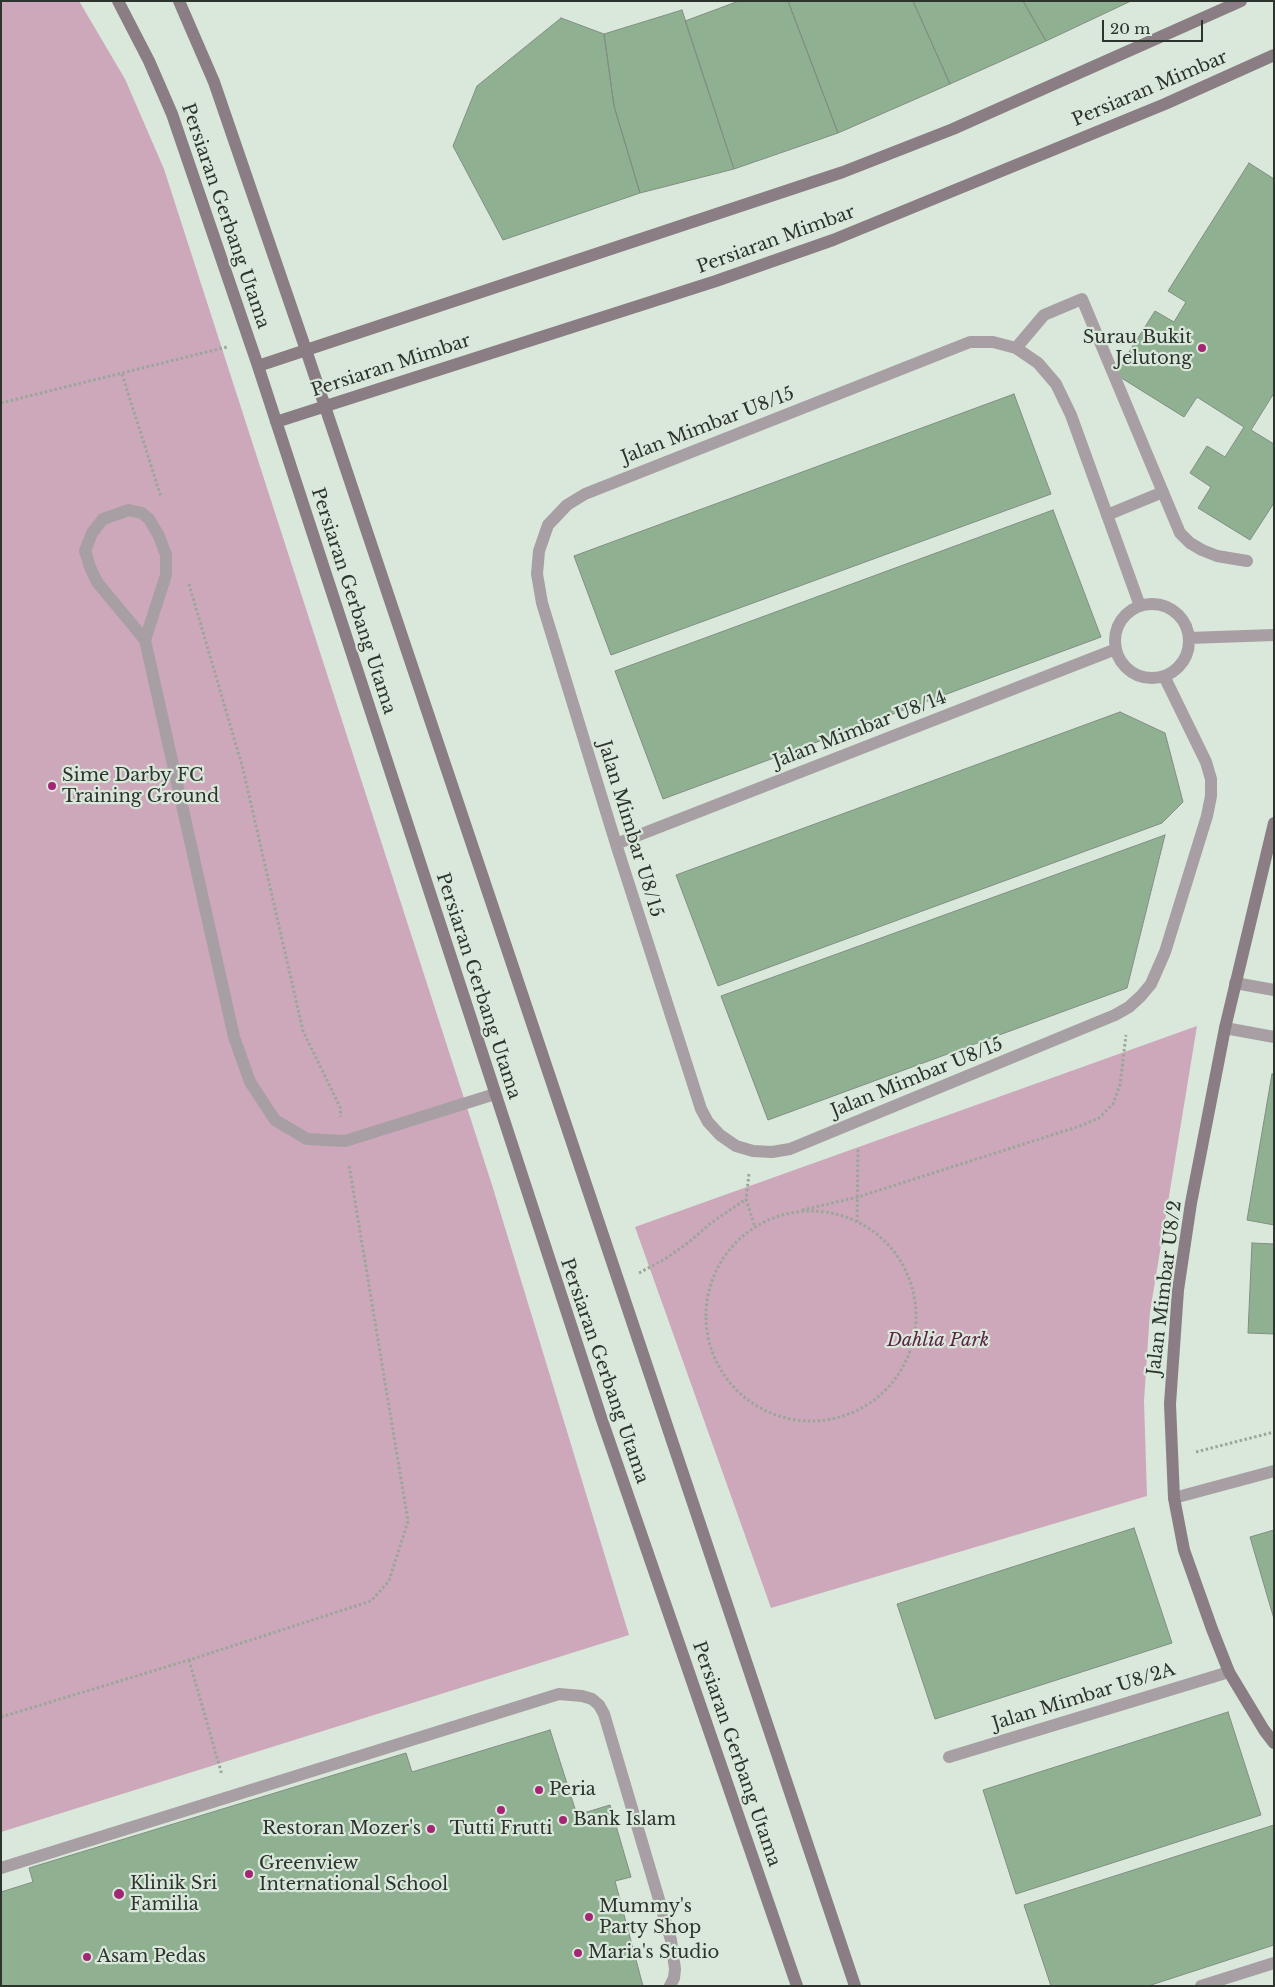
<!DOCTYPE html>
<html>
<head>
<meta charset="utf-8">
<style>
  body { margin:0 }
  #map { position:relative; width:1275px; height:1987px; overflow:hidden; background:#d9e8da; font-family:"Libre Baskerville",serif }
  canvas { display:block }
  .frame { position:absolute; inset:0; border:2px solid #2d332d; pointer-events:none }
  .scale { position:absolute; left:1102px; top:20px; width:101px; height:22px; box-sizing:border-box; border:2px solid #2d332d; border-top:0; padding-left:6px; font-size:15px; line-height:18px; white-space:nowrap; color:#2d332d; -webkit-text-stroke:4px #d9e8da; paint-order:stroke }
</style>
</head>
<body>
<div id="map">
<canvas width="1275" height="1987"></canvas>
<div class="frame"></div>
<div class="scale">20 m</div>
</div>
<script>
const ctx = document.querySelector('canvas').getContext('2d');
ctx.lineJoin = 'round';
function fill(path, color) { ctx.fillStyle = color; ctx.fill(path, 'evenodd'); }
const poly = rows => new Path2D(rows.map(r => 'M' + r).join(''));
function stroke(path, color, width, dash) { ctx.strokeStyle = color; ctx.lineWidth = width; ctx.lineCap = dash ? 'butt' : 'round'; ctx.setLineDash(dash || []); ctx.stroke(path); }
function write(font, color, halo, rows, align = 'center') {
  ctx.font = font + ' "Libre Baskerville",serif'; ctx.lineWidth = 4.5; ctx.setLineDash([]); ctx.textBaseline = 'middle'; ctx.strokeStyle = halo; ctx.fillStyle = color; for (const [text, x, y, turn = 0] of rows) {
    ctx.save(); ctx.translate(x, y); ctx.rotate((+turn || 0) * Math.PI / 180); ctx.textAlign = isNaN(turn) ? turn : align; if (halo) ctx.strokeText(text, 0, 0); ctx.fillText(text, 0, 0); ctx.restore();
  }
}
fill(poly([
  [1,1,79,1,125,79,164,169,492,1185,629,1635,1,1832],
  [1197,1026,1150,1312,1144,1401,1147,1496,771,1608,635,1227]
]), '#cda8ba');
const building = poly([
  [739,1,788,1,838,133,734,169,685,21,739,1],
  [788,1,913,1,950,84,838,133,788,1],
  [913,1,1023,1,1046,41,950,84,913,1],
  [1023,1,1131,1,1046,41,1023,1],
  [682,10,734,169,640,193,614,106,604,34,682,10],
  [561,18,604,34,614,106,640,193,503,240,453,146,477,86,561,18],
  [1249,163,1274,179,1274,393,1251,430,1274,444,1274,503,1250,540,1198,508,1211,487,1190,473,1207,446,1225,457,1244,427,1197,397,1184,417,1115,374,1155,311,1174,322,1186,302,1168,291,1249,163],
  [1014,394,1051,494,611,655,574,556,1014,394],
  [1053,510,1101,637,663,799,615,671,1053,510],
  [1120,712,1165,733,1183,802,1162,823,718,986,676,875,1120,712],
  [1165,835,1127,988,768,1120,721,996,1165,835],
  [1272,1074,1274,1074,1274,1225,1247,1220,1272,1074],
  [1252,1243,1274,1244,1274,1334,1248,1333,1252,1243],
  [1134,1528,1172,1643,935,1719,897,1604,1134,1528],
  [1274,1530,1274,1619,1250,1537,1274,1530],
  [1228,1712,1261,1815,1016,1894,983,1790,1228,1712],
  [550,1730,577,1815,610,1805,631,1877,615,1881,643,1986,1,1986,1,1892,33,1882,29,1868,406,1753,412,1772,550,1730],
  [1274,1825,1274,1945,1148,1986,1051,1986,1024,1905,1274,1825]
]);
fill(building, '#8fb192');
stroke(building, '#818e82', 1);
stroke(poly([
  [122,374,161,497],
  [1,403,227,347],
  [189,584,243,769,303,1031,340,1107,341,1117],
  [749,1174,746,1199,755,1227],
  [802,1210,858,1197,1080,1126,1099,1118,1113,1104,1120,1085,1126,1035],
  '706 1316a105 105 0 1 1 210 0a105 105 0 1 1-210 0Z',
  [857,1222,858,1147],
  [639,1273,665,1259,689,1242,711,1223,746,1199],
  [1196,1452,1274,1432],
  [189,1660,222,1775],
  [1,1717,189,1660,371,1601,389,1581,408,1521,349,1165]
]), '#9ba69b', 3, [2.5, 2.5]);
stroke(poly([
  [1016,348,1044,315,1082,299,1180,533,1190,543,1202,550,1217,556,1247,561],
  [1107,515,1163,492],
  [145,640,166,575,166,555,159,536,149,519,142,513,129,510,103,519,92,533,85,551,90,567,97,582,145,640,234,1037,250,1082,275,1120,307,1139,345,1141,495,1094],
  [1235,983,1274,990],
  [1225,1028,1274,1037],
  [1,1868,559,1694,582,1696,592,1699,599,1705,604,1714,671,1940,675,1969,674,1978,670,1986]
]), '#a79fa3', 12);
stroke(poly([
  '1115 641a37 37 0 1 1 74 0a37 37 0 1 1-74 0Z',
  [1140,606,1071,415,1056,384,1038,363,1016,348,993,342,970,342,585,494,567,505,548,525,539,551,537,574,542,603,616,844,701,1109,708,1122,720,1135,736,1146,753,1151,772,1152,790,1149,1115,1015,1129,1007,1141,996,1151,984,1165,952,1207,816,1211,796,1211,779,1206,762,1164,676],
  [1189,638,1274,635],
  [616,844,1116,649],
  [1174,1498,1274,1471],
  [949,1757,1229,1672],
  [1201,1986,1274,1963]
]), '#a79fa3', 12);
stroke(poly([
  [118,1,149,61,172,114,258,366,602,1420,797,1986],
  [179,1,214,82,306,350,855,1986],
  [258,366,843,172,953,129,1241,1],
  [276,422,716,281,833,240,1165,104,1274,55],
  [1274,823,1225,1028,1191,1203,1178,1290,1170,1404,1174,1498,1184,1550,1212,1629,1229,1672,1264,1730,1274,1743]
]), '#8a7e84', 12);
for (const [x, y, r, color] of [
  [1202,348,5,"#a52575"],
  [52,786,5,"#a52575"],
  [539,1790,5,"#a52575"],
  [501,1810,5,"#a52575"],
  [563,1820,5,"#a52575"],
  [431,1829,5,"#a52575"],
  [249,1874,5,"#a52575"],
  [119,1894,6,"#a52575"],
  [589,1917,5,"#a52575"],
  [578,1953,5,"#a52575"],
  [87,1957,5,"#a52575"]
]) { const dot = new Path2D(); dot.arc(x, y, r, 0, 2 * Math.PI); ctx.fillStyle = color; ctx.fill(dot); stroke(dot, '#d9e8da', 2); }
write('18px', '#2d332d', '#d9e8da', [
  ["Persiaran Mimbar",1150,89,-23],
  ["Persiaran Gerbang Utama",225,216,71],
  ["Persiaran Mimbar",776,240,-20],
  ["Persiaran Mimbar",391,366,-18],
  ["Jalan Mimbar U8/15",708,426,-21],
  ["Persiaran Gerbang Utama",353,601,72],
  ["Jalan Mimbar U8/14",860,730,-21],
  ["Jalan Mimbar U8/15",630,829,73],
  ["Persiaran Gerbang Utama",478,986,72],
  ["Jalan Mimbar U8/15",917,1078,-22],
  ["Jalan Mimbar U8/2",1165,1288,-83],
  ["Persiaran Gerbang Utama",604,1371,71],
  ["Jalan Mimbar U8/2A",1084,1697,-17],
  ["Persiaran Gerbang Utama",736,1754,71]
]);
write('18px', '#2d332d', '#d9e8da', [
  ["Surau Bukit",1192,338,"right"],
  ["Jelutong",1192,359,"right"],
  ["Sime Darby FC",62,776],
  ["Training Ground",62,797],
  ["Peria",549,1790],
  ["Bank Islam",573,1820],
  ["Restoran Mozer's",421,1829,"right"],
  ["Tutti Frutti",501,1829,"center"],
  ["Greenview",259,1864],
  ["International School",259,1885],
  ["Klinik Sri",130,1884],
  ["Familia",130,1905],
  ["Mummy's",599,1907],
  ["Party Shop",599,1928],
  ["Maria's Studio",588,1953],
  ["Asam Pedas",97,1957]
], 'left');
write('italic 18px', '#5a2443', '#d9e8da', [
  ["Dahlia Park",938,1341]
]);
</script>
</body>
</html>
